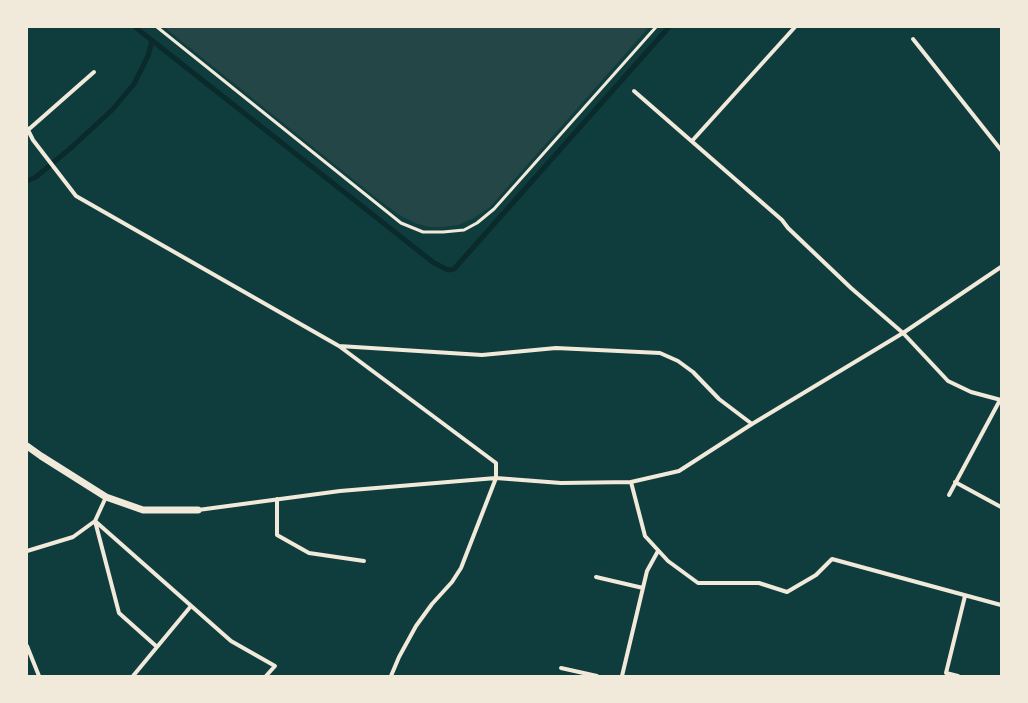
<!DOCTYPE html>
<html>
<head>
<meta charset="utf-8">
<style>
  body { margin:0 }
  #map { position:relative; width:1028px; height:703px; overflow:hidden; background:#0f3d3e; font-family:"Noto Sans",sans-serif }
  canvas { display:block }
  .frame { position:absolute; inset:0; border:28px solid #f1e9da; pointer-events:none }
</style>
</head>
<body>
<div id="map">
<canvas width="1028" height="703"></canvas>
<div class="frame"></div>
</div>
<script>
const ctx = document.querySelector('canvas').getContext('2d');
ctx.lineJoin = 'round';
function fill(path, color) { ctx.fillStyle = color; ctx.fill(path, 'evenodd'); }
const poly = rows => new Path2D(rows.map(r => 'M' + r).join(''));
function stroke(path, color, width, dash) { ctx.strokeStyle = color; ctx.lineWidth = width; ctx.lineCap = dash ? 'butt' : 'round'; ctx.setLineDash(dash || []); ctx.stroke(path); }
fill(poly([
  [164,27,649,27,490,207,472,219,458,225,443,227,429,227,415,223,398,214,379,200]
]), '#244646');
stroke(poly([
  [135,27,434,263,448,270,454,269,669,27],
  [27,181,36,177,72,147,112,110,134,84,148,56,152,41]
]), '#0a2a2b', 5);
stroke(poly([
  [157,27,401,223,423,232,443,232,464,230,477,223,494,209,656,27]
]), '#f1e9da', 3);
stroke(poly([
  [913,39,1001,150],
  [634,91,782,220,788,228,851,288,903,333,948,381,971,392,1001,400],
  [27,128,33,140,76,196,339,346,496,463,496,478,461,568,452,582,432,604,416,626,399,657,391,676],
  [28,130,94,72],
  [692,141,795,27],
  [339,346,482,355,556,348,660,353,678,361,693,372,719,399,752,424],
  [631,482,645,536,668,561,698,583,759,583,787,592,816,575,832,559,1001,605],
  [955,482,1001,507],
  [949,495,1000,400],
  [277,499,277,535,309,553,364,561],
  [198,510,340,491,496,478,561,483,631,482,679,471,752,424,903,333,1001,267],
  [95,521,231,641,275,666,266,676],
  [95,521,119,613,156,646],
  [27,551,73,537,95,521,106,497],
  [596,577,643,588],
  [27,646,39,676],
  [561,668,597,676],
  [133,676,191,606],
  [622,676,647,571,658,551],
  [958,676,946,673,965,596]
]), '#f1e9da', 4);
stroke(poly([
  [27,446,41,456,106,497,143,510,198,510]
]), '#f1e9da', 7);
</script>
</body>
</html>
